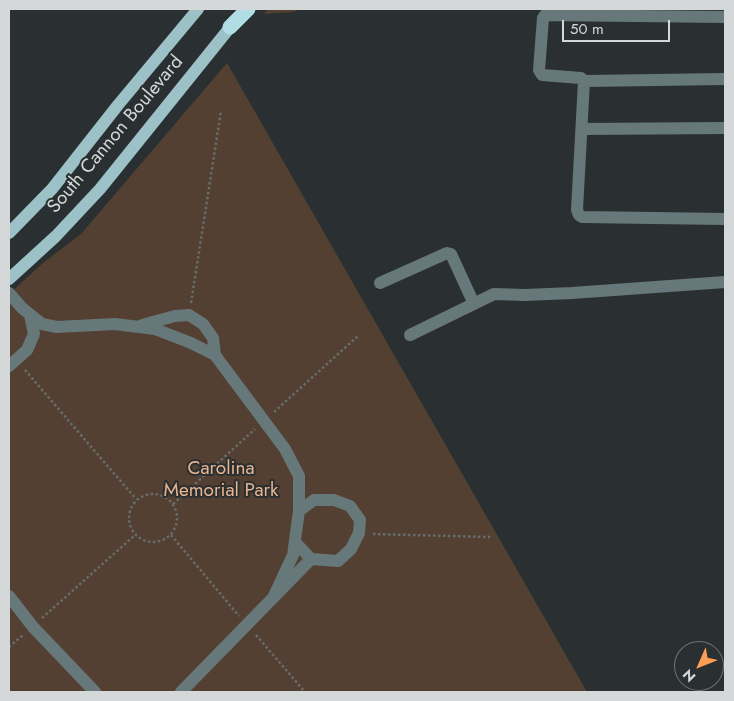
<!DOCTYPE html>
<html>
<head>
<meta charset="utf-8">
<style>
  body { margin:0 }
  #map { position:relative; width:734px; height:701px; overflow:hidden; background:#2a3031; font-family:Jost,sans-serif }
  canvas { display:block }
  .frame { position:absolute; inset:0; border:10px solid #d4d8d9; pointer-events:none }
  .north { position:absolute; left:674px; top:641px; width:50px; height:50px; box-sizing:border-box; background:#2a3031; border:1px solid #6e7374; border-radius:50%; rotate:226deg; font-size:14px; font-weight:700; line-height:20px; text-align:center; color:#d4d8d9 }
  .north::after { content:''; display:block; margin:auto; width:18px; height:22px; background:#fc9d53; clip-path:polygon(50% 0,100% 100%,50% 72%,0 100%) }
  .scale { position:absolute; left:562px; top:20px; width:108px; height:22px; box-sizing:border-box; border:2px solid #d4d8d9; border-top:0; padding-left:6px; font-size:15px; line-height:18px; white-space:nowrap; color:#d4d8d9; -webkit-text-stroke:4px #2a3031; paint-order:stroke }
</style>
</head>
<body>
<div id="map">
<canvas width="734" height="701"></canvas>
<div class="frame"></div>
<div class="north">N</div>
<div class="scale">50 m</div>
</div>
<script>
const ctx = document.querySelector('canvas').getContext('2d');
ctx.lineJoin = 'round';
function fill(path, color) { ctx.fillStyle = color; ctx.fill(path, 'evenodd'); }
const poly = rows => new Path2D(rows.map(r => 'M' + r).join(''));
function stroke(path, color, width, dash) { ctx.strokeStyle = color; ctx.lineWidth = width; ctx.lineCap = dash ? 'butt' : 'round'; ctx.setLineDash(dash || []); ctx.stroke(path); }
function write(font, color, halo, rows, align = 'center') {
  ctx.font = font + ' Jost,sans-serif'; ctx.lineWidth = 4; ctx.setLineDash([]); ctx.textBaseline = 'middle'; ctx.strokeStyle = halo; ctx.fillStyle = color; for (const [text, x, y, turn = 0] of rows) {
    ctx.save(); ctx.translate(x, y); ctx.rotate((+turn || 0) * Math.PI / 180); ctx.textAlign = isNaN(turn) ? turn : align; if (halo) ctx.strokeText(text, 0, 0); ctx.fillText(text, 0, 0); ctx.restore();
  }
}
fill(poly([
  [268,9,300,9,293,12,264,14],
  [227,63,587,692,9,692,9,294,43,263,81,234]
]), '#534032');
stroke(poly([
  [191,303,221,111],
  [25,370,136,499],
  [274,412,358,336],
  '129 518a24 24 0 1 1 48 0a24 24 0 1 1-48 0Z',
  [173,504,255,429],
  [373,534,490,537],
  [171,535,239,616],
  [42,618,135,535],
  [256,635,305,692],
  [9,647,23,635]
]), '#676c6d', 2.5, [2.5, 2.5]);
stroke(poly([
  [725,17,545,15,543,18,539,70,542,75,581,78,584,81,725,79],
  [584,81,577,210,579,215,582,217,725,219],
  [582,129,725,128],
  [380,283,447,253,451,254,474,304],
  [9,293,22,308,42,324,57,327,115,324,155,329,191,343,215,355,285,449,299,476,299,511,293,555,273,598],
  [142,325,175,316,189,315,203,324,213,338,215,355],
  [410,335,494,294,525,295,572,293,725,282],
  [9,366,27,350,34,334,30,315],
  [295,542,311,559,338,561,351,549,359,533,360,520,350,506,334,500,314,500,299,511],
  [9,596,33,627,95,692],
  [181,692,311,559]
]), '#66787a', 12);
stroke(poly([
  [9,233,52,189,118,105,198,9],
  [9,279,56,236,100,189,236,20]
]), '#9cc1c6', 12);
stroke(poly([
  [230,27,248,9]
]), '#b1dee4', 15);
write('19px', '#d4d8d9', '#2a3031', [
  ["South Cannon Boulevard",116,135,-50]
]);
write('19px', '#e8b490', '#2a3031', [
  ["Carolina",221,469],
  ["Memorial Park",221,491]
]);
</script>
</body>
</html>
